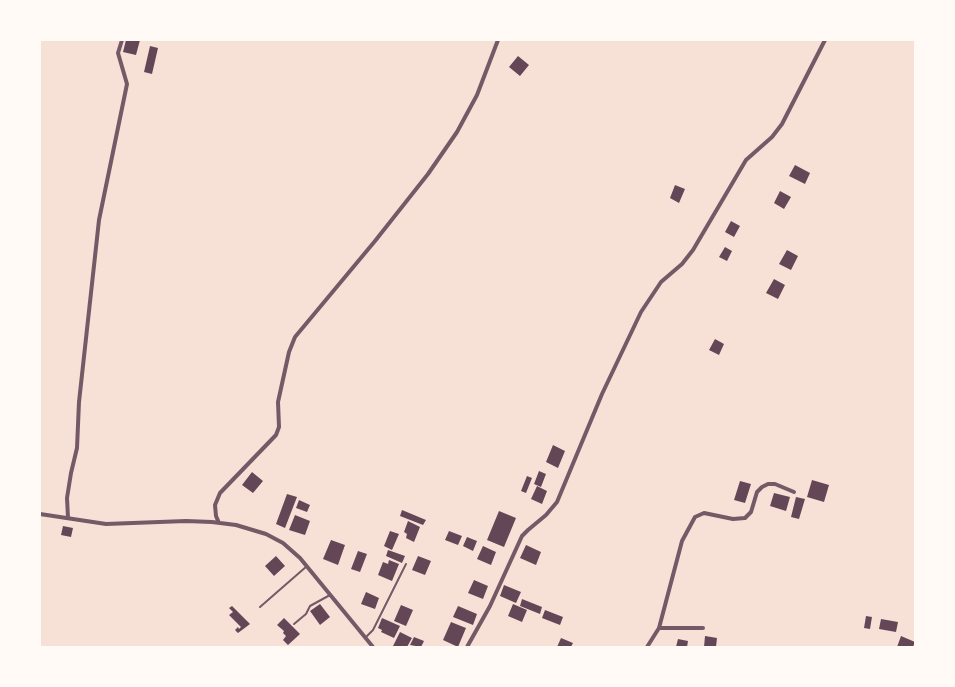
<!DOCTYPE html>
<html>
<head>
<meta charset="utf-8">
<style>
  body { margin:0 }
  #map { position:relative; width:955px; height:687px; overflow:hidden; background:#f7e1d7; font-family:"Noto Sans",sans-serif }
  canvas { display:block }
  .frame { position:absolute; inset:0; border:41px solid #fffaf5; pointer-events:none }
</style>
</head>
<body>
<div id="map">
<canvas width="955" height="687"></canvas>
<div class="frame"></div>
</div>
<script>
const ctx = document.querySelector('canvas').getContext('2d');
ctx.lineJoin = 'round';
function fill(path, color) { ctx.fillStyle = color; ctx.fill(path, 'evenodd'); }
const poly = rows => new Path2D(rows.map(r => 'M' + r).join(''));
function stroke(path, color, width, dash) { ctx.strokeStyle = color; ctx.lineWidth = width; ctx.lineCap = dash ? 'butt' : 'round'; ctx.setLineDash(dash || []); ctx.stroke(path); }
fill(poly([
  [126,40,140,40,136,55,123,52],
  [150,46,158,48,152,74,144,72],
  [518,56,529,65,520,76,509,67],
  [795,165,810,173,805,184,789,176],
  [675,185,685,189,679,203,670,198],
  [780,191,791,197,784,209,774,203],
  [731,221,740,226,734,237,725,232],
  [725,247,732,251,727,261,719,257],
  [787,250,798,256,791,270,779,264],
  [774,279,785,285,778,299,766,293],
  [715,339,724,344,719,355,709,350],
  [553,445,565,451,558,468,546,462],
  [539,471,546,474,541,487,534,484],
  [252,472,263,481,253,493,242,485],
  [527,476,532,478,526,493,521,491],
  [812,480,829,485,824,502,807,497],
  [740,481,751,484,745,503,734,500],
  [537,486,547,491,542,504,531,499],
  [774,493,790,497,786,511,770,506],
  [287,494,297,497,285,528,276,524],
  [796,497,805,499,799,519,791,517],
  [299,500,310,505,307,512,296,508],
  [402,510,426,520,423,525,400,516],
  [499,511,516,518,504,547,487,540],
  [295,515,310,521,305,535,289,530],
  [408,521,420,527,414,542,406,538,407,534,404,532],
  [63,526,73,528,71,537,61,535],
  [390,531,399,534,392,550,384,546],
  [449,531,462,536,458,545,445,540],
  [467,537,477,541,473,551,463,546],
  [331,540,345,545,338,565,323,559],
  [526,545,541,552,536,565,520,558],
  [483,546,496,552,491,565,477,559],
  [388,550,405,556,402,563,386,556],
  [358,551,367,554,360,572,351,569],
  [276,556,285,566,274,576,265,566],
  [418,556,431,561,425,575,412,570],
  [389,560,399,564,392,581,378,575,383,562,388,564],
  [474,580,488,586,483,599,468,593],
  [504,585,521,592,516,603,500,596],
  [366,592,379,598,375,609,361,604],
  [522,599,542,607,540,614,520,606],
  [320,604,330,617,320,625,310,611],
  [513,604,527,610,522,622,508,616],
  [401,605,413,610,406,626,394,621],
  [232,606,250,624,238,633,235,630,238,627,239,629,241,627,229,615,233,612,229,608],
  [458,606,477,614,473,625,453,617],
  [545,610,563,617,560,625,542,618],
  [866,616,872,617,870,629,864,628],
  [284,618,300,634,288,645,283,640,286,636,283,633,284,631,277,625],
  [382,618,400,626,394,638,381,632,382,630,378,628],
  [881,619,898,622,896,632,879,629],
  [451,622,466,628,458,647,443,640],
  [400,632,412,638,407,647,393,646],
  [705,636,717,638,716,647,704,647],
  [901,636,915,642,913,647,897,647],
  [414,637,424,641,421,647,410,645],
  [561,638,573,643,571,647,557,647],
  [678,639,688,641,687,647,676,647]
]), '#644757');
stroke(poly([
  [260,607,307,566],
  [294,624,306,614,310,606,330,595],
  [366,637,373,630,406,564]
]), '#755966', 2);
stroke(poly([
  [40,514,106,524,186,521,212,522,236,525,266,534,283,543,300,558,373,647],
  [68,518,67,498,71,473,77,448,79,402,99,220,127,84,118,53,122,40],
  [219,523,216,516,215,505,220,493,276,435,279,427,278,402,289,352,295,337,375,241,428,174,457,132,477,95,498,40],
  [659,628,703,628],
  [467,647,490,606,522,536,528,530,546,515,557,502,602,394,641,312,661,282,682,264,693,250,746,160,772,137,782,124,825,40],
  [647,647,659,628,682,541,695,517,704,513,733,519,745,518,751,512,757,492,762,487,768,484,775,484,794,492]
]), '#755966', 4);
</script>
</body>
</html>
